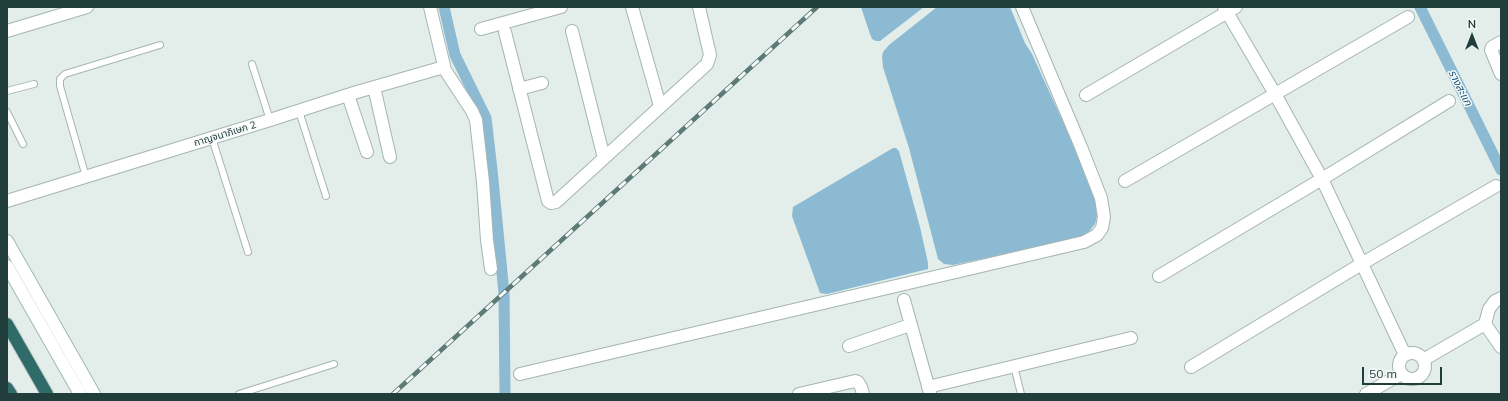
<!DOCTYPE html>
<html>
<head>
<meta charset="utf-8">
<style>
  body { margin:0 }
  #map { position:relative; width:1508px; height:401px; overflow:hidden; background:#e3edea; font-family:Mulish,sans-serif }
  canvas { display:block }
  .frame { position:absolute; inset:0; border:8px solid #223e3c; pointer-events:none }
  .north { position:absolute; left:1452px; top:16px; width:40px; height:40px; -webkit-text-stroke:3px #f4f9f7; paint-order:stroke; rotate:0deg; font-size:11px; font-weight:700; line-height:16px; text-align:center; color:#223e3c }
  .north::after { content:''; display:block; margin:auto; width:14px; height:18px; background:#223e3c; clip-path:polygon(50% 0,100% 100%,50% 72%,0 100%) }
  .scale { position:absolute; left:1362px; top:367px; width:80px; height:18px; box-sizing:border-box; border:2px solid #223e3c; border-top:0; padding-left:5px; font-size:12px; line-height:14px; white-space:nowrap; color:#223e3c; -webkit-text-stroke:3px #f4f9f7; paint-order:stroke }
</style>
</head>
<body>
<div id="map">
<canvas width="1508" height="401"></canvas>
<div class="frame"></div>
<div class="north">N</div>
<div class="scale">50 m</div>
</div>
<script>
const ctx = document.querySelector('canvas').getContext('2d');
ctx.lineJoin = 'round';
function fill(path, color) { ctx.fillStyle = color; ctx.fill(path, 'evenodd'); }
const poly = rows => new Path2D(rows.map(r => 'M' + r).join(''));
function stroke(path, color, width, dash) { ctx.strokeStyle = color; ctx.lineWidth = width; ctx.lineCap = dash ? 'butt' : 'round'; ctx.setLineDash(dash || []); ctx.stroke(path); }
function write(font, color, halo, rows, align = 'center') {
  ctx.font = font + ' Mulish,"Noto Sans Thai",sans-serif'; ctx.lineWidth = 3; ctx.setLineDash([]); ctx.textBaseline = 'middle'; ctx.strokeStyle = halo; ctx.fillStyle = color; for (const [text, x, y, turn = 0] of rows) {
    ctx.save(); ctx.translate(x, y); ctx.rotate((+turn || 0) * Math.PI / 180); ctx.textAlign = isNaN(turn) ? turn : align; if (halo) ctx.strokeText(text, 0, 0); ctx.fillText(text, 0, 0); ctx.restore();
  }
}
fill(poly([
  [861,7,924,7,880,41,876,41,872,39,870,34],
  [937,7,1010,7,1025,43,1032,54,1070,137,1096,203,1097,216,1095,224,1087,234,1072,240,953,265,944,264,938,259,909,148,883,67,882,57,883,52,889,45],
  [893,148,896,148,899,151,920,227,928,263,928,269,827,294,820,293,792,216,793,207]
]), '#8bbad2');
stroke(poly([
  [444,7,455,55,486,118,492,170,504,293,505,394],
  [1420,7,1501,170]
]), '#8bbad2', 11);
const lane = poly([
  [252,64,270,120],
  [7,91,34,84],
  [299,111,326,196],
  [7,112,23,144],
  [212,138,248,252],
  [86,177,60,86,60,79,65,74,160,45],
  [1014,366,1021,394],
  [239,394,334,364]
]);
const street = poly([
  [430,7,445,70,472,111,476,120,483,182,487,240,491,269],
  [632,7,660,106],
  [1224,7,1275,94,1322,179,1405,355],
  [481,29,561,7],
  [7,31,87,7],
  [572,31,604,158],
  [505,32,548,201,551,203,556,202,707,64,710,55,699,7],
  [1501,42,1492,47,1491,50,1501,74],
  [374,87,390,157],
  [519,89,542,83],
  [348,95,367,152],
  [1086,95,1236,7],
  [1125,181,1408,17],
  [7,201,270,120,357,92,444,67],
  [1159,276,1322,179,1449,101],
  [904,300,930,393],
  [1485,324,1501,347],
  [849,346,910,325],
  '1399 366a13 13 0 1 1 26 0a13 13 0 1 1-26 0Z',
  [1423,360,1485,324,1489,309,1495,301,1501,298],
  [1191,367,1363,263,1496,186],
  [520,374,1084,242,1097,235,1102,228,1104,217,1101,198,1081,147,1022,7],
  [928,387,1131,338],
  [799,394,855,381,858,382,861,387,863,394],
  [1366,394,1401,374]
]);
const secondary = poly([
  [7,241,94,394],
  [7,266,80,394]
]);
const highway = poly([
  [7,324,47,394],
  [7,388,11,394]
]);
stroke(lane, '#a5b5b2', 8);
stroke(street, '#a5b5b2', 14);
stroke(secondary, '#a1b9b5', 14);
stroke(highway, '#c1c9c8', 14);
stroke(lane, '#fff', 6);
stroke(street, '#fff', 12);
stroke(secondary, '#fff', 12);
stroke(highway, '#2e6b69', 12);
const rail = poly([
  [393,394,817,7]
]);
stroke(rail, '#5d7a77', 4.5);
stroke(rail, '#f4f9f7', 3, [9]);
write('10px', '#223e3c', '#f4f9f7', [
  ["กาญจนาภิเษก 2",225,134,-17]
]);
write('italic 11px', '#1c597b', '#f4f9f7', [
  ["รางสะแก",1460,88,63]
]);
</script>
</body>
</html>
